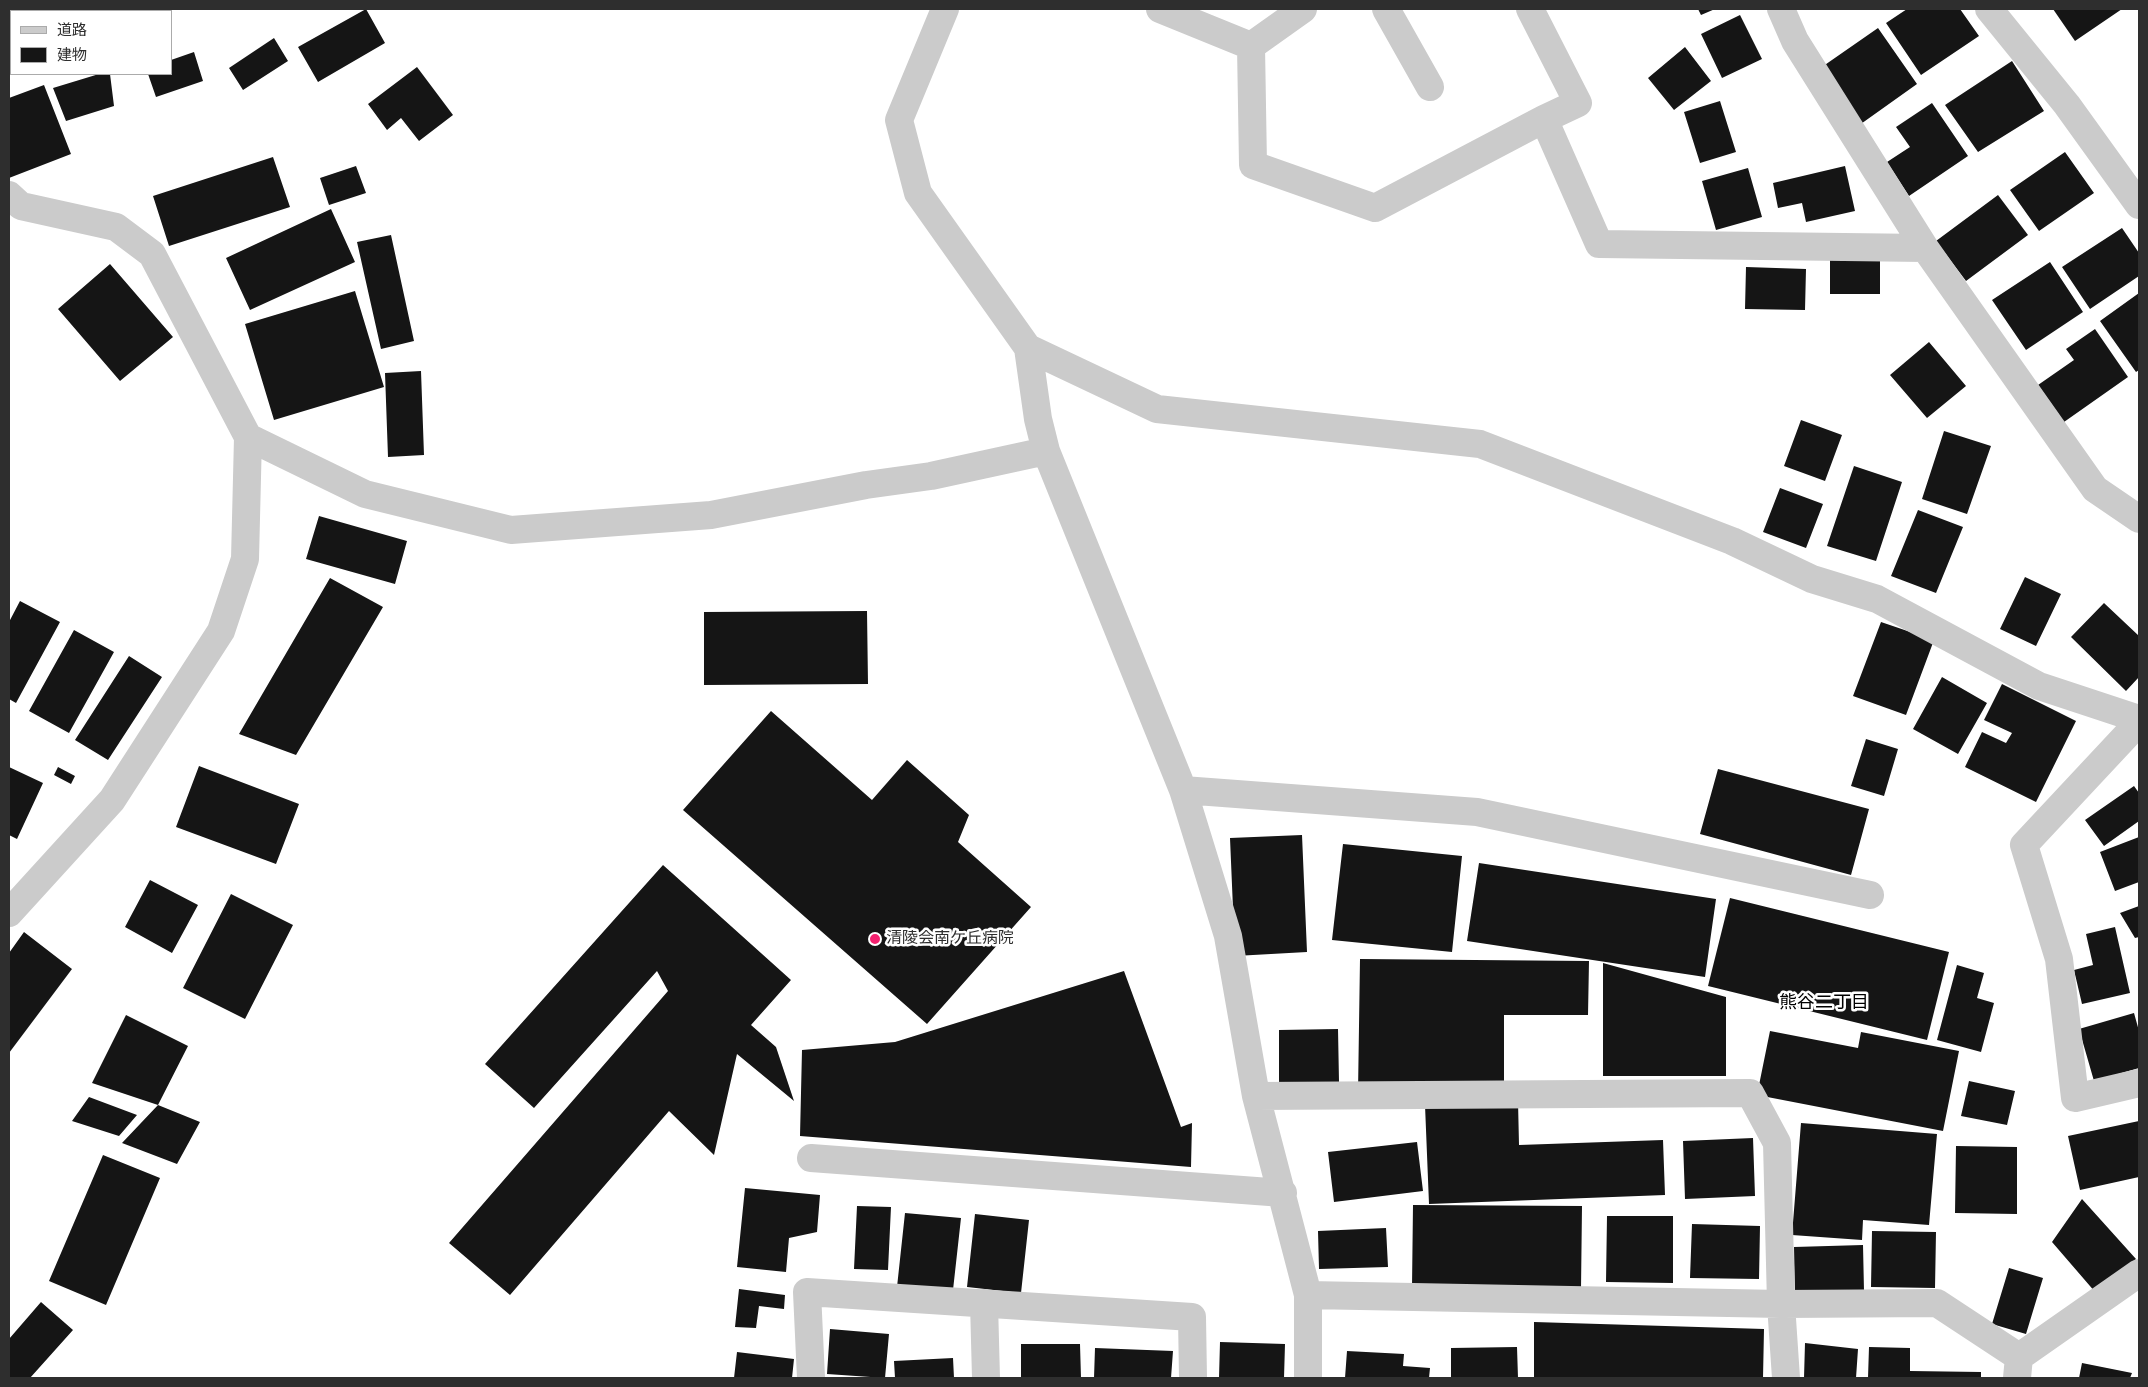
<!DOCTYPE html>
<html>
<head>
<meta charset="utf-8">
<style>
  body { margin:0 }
  #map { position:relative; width:2148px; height:1387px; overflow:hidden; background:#fff; font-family:"Source Sans 3","Noto Sans JP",sans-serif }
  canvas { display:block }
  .frame { position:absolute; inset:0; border:10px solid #2e2e2e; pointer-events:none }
  .legend { position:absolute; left:10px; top:10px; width:162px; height:65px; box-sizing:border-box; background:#fff; border:1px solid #ababab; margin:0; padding:6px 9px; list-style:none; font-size:15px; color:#2e2e2e }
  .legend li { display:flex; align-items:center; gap:10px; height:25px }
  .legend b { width:25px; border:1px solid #ababab }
</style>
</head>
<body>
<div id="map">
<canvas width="2148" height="1387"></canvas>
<div class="frame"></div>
<ul class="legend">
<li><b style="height:6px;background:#cbcbcb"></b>道路</li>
<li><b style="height:14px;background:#151515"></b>建物</li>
</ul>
</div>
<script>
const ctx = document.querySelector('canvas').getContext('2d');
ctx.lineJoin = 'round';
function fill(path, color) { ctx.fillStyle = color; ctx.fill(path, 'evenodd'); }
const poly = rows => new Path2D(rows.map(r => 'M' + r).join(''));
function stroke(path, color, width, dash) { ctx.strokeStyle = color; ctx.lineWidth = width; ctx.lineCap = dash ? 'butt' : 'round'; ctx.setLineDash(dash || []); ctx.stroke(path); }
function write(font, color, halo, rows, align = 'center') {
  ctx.font = font + ' "Source Sans 3","Noto Sans JP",sans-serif'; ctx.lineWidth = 5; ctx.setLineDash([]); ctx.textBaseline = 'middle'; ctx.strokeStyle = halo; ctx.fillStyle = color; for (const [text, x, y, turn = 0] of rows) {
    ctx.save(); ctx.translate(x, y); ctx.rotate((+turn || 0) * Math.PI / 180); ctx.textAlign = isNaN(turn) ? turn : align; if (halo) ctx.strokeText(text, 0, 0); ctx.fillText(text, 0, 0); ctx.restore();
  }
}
fill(poly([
  [38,9,115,9,116,11,39,11],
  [366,9,385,43,318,82,298,47],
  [1698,9,1715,9,1701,15],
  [1907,9,1960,9,1979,36,1921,75,1886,23],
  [2053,9,2122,9,2075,41],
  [1740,15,1762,59,1722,78,1701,34],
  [1878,28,1917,84,1858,126,1819,69],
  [274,38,288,61,243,90,229,68],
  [1685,47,1711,81,1674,110,1648,78],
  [194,52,203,81,156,97,148,74,171,74,171,60],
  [2012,61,2044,111,1978,152,1945,105],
  [417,67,453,115,419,141,401,118,387,130,368,104],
  [99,74,110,74,114,106,66,121,53,88],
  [44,85,71,154,9,178,9,98],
  [1720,101,1736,152,1700,163,1684,112],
  [1932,103,1968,156,1909,196,1887,162,1910,147,1896,127],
  [2065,152,2094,193,2039,231,2010,190],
  [273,157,290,207,169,246,153,196],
  [356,166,366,193,329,205,320,178],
  [1845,166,1855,211,1806,222,1802,203,1778,208,1773,183],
  [1748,168,1762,217,1716,230,1702,181],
  [1998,195,2028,235,1966,281,1936,241],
  [331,209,355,262,250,310,226,258],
  [2122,228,2139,253,2139,276,2090,309,2062,267],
  [391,235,414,341,381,349,357,242],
  [1880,258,1880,294,1830,294,1830,259],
  [2050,262,2083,312,2026,350,1992,300],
  [110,264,173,337,120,381,58,309],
  [1746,267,1806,269,1805,310,1745,309],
  [355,291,384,387,274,420,245,324],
  [2139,293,2139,370,2136,372,2100,321],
  [2095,329,2128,377,2064,422,2038,385,2074,360,2066,349],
  [1929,342,1966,386,1927,418,1890,375],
  [421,371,424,455,388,457,385,373],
  [1801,420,1842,435,1825,481,1784,466],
  [1944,431,1991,446,1967,514,1922,499],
  [1854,466,1902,482,1876,561,1827,546],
  [1780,488,1823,504,1806,548,1763,532],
  [1918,510,1963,527,1936,593,1891,576],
  [319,516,407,541,395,584,306,559],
  [2025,577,2061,594,2036,646,2000,629],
  [330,578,383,607,296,755,239,734],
  [20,601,60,622,16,703,9,699,9,622],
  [2104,603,2139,636,2139,677,2126,691,2071,637],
  [867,611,868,684,704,685,704,612],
  [1881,622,1934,640,1906,715,1853,696],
  [74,630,114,652,69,733,29,711],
  [129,656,162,677,108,760,75,740],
  [1942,677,1987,703,1958,754,1913,729],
  [2002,684,2076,721,2036,802,1965,767,1982,732,2006,743,2012,733,1984,720],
  [771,711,872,800,907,760,969,815,958,842,1031,907,927,1024,683,810],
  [1866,739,1898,749,1884,796,1851,786],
  [199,766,299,804,276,864,176,827],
  [9,767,43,783,17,839,9,835],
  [58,767,75,776,71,784,54,775],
  [1718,769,1869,809,1851,875,1700,834],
  [2134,786,2139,793,2139,821,2104,846,2085,820],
  [1302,835,1307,952,1235,956,1230,838],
  [2139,837,2139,882,2115,891,2100,852],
  [1343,844,1462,856,1452,952,1332,940],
  [1479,863,1716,899,1705,977,1467,941],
  [663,865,791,980,751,1025,776,1047,794,1101,737,1054,714,1155,669,1111,510,1295,449,1243,668,991,657,971,534,1108,485,1064],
  [150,880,198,905,172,953,125,927],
  [231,894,293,925,245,1019,183,988],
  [1730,898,1949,952,1927,1040,1708,986],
  [2139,906,2139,937,2135,938,2120,913],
  [2115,927,2130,993,2082,1004,2074,970,2093,965,2086,934],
  [24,932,72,969,9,1053,9,953],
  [1360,959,1589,961,1588,1015,1504,1015,1504,1094,1358,1093],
  [1603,963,1726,997,1726,1076,1603,1076],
  [1957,965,1984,973,1977,998,1994,1003,1981,1052,1937,1040],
  [1124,971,1181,1127,1192,1123,1191,1167,800,1136,802,1050,895,1042],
  [2134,1013,2139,1031,2139,1068,2094,1081,2079,1029],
  [126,1015,188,1046,158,1105,92,1083],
  [1338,1029,1339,1082,1279,1083,1279,1030],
  [1770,1031,1858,1048,1861,1032,1959,1051,1943,1131,1757,1095],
  [1969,1081,2015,1091,2007,1125,1961,1116],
  [89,1097,137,1115,119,1136,72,1121],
  [1518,1101,1519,1145,1663,1140,1665,1195,1429,1204,1425,1105],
  [158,1105,200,1122,177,1164,122,1143],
  [2139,1121,2139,1177,2080,1190,2068,1136],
  [1801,1123,1937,1134,1929,1225,1863,1220,1862,1240,1792,1235],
  [1753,1138,1755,1196,1685,1199,1683,1141],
  [1417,1142,1423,1191,1334,1202,1328,1152],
  [1956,1146,2017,1147,2017,1214,1955,1213],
  [103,1155,160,1178,106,1305,49,1281],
  [745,1188,820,1195,817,1232,789,1238,786,1272,737,1267],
  [2082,1199,2136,1259,2096,1293,2052,1242],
  [1413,1205,1582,1206,1581,1289,1412,1287],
  [857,1206,891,1207,888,1270,854,1269],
  [905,1213,961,1218,953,1290,897,1287],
  [975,1214,1029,1220,1021,1293,967,1287],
  [1607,1216,1673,1216,1673,1283,1606,1282],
  [1692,1224,1760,1226,1759,1279,1690,1278],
  [1386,1228,1388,1267,1319,1269,1318,1231],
  [1872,1231,1936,1232,1935,1288,1871,1287],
  [1863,1245,1864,1291,1795,1293,1794,1247],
  [2009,1268,2043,1278,2026,1334,1992,1324],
  [739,1289,785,1295,784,1309,759,1306,756,1328,735,1327],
  [41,1302,73,1330,30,1378,9,1378,9,1339],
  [1534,1322,1764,1329,1763,1378,1534,1378],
  [830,1329,889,1334,885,1378,827,1374],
  [1220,1342,1285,1344,1284,1378,1219,1378],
  [1805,1343,1858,1349,1856,1378,1804,1378],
  [1021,1344,1080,1344,1081,1378,1021,1378],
  [1517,1347,1518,1378,1451,1378,1451,1348],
  [1869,1347,1910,1348,1910,1371,1981,1372,1981,1378,1868,1378],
  [1095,1348,1173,1351,1171,1378,1094,1378],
  [1347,1351,1404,1354,1403,1366,1430,1368,1429,1378,1345,1378],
  [737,1352,794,1359,792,1378,734,1378],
  [953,1358,954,1378,895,1378,894,1361],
  [2082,1363,2132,1373,2130,1378,2079,1378]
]), '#151515');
stroke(poly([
  [945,9,899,120,918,193,1028,348,1038,419,1046,451,1183,790,1228,936,1256,1096,1308,1295,1308,1378],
  [1160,9,1251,46,1253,165,1375,208,1544,119],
  [1386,9,1430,87],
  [1530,9,1578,103,1544,119,1599,244,1925,248,2095,489,2139,519],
  [1781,9,1795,41,1925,248],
  [1989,9,2067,105,2139,205],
  [1251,46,1303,9],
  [9,195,21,206,116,227,152,254,248,437,245,559,221,631,112,800,9,913],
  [1028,348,1157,409,1480,444,1732,541,1812,579,1877,599,2039,686,2139,719],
  [248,437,365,494,511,530,711,515,866,485,931,476,1046,451],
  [2139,722,2024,845,2059,959,2075,1098,2139,1083],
  [1183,790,1477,812,1870,895],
  [1256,1096,1750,1093,1777,1143,1781,1304,1786,1378],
  [811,1158,1283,1193],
  [1308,1295,1781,1304,1937,1303,2019,1357],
  [984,1303,986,1378],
  [811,1378,807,1292,1192,1317,1193,1378],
  [2017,1378,2019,1357,2139,1273]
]), '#cbcbcb', 28);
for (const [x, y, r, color] of [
  [875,939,6,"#f4216f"]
]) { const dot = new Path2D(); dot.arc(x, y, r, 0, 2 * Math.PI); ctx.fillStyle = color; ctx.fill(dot); stroke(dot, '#fff', 2); }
write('16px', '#2e2e2e', '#fff', [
  ["清陵会南ケ丘病院",886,939]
], 'left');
write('18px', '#000', '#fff', [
  ["熊谷二丁目",1824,1004]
]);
</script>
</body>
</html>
